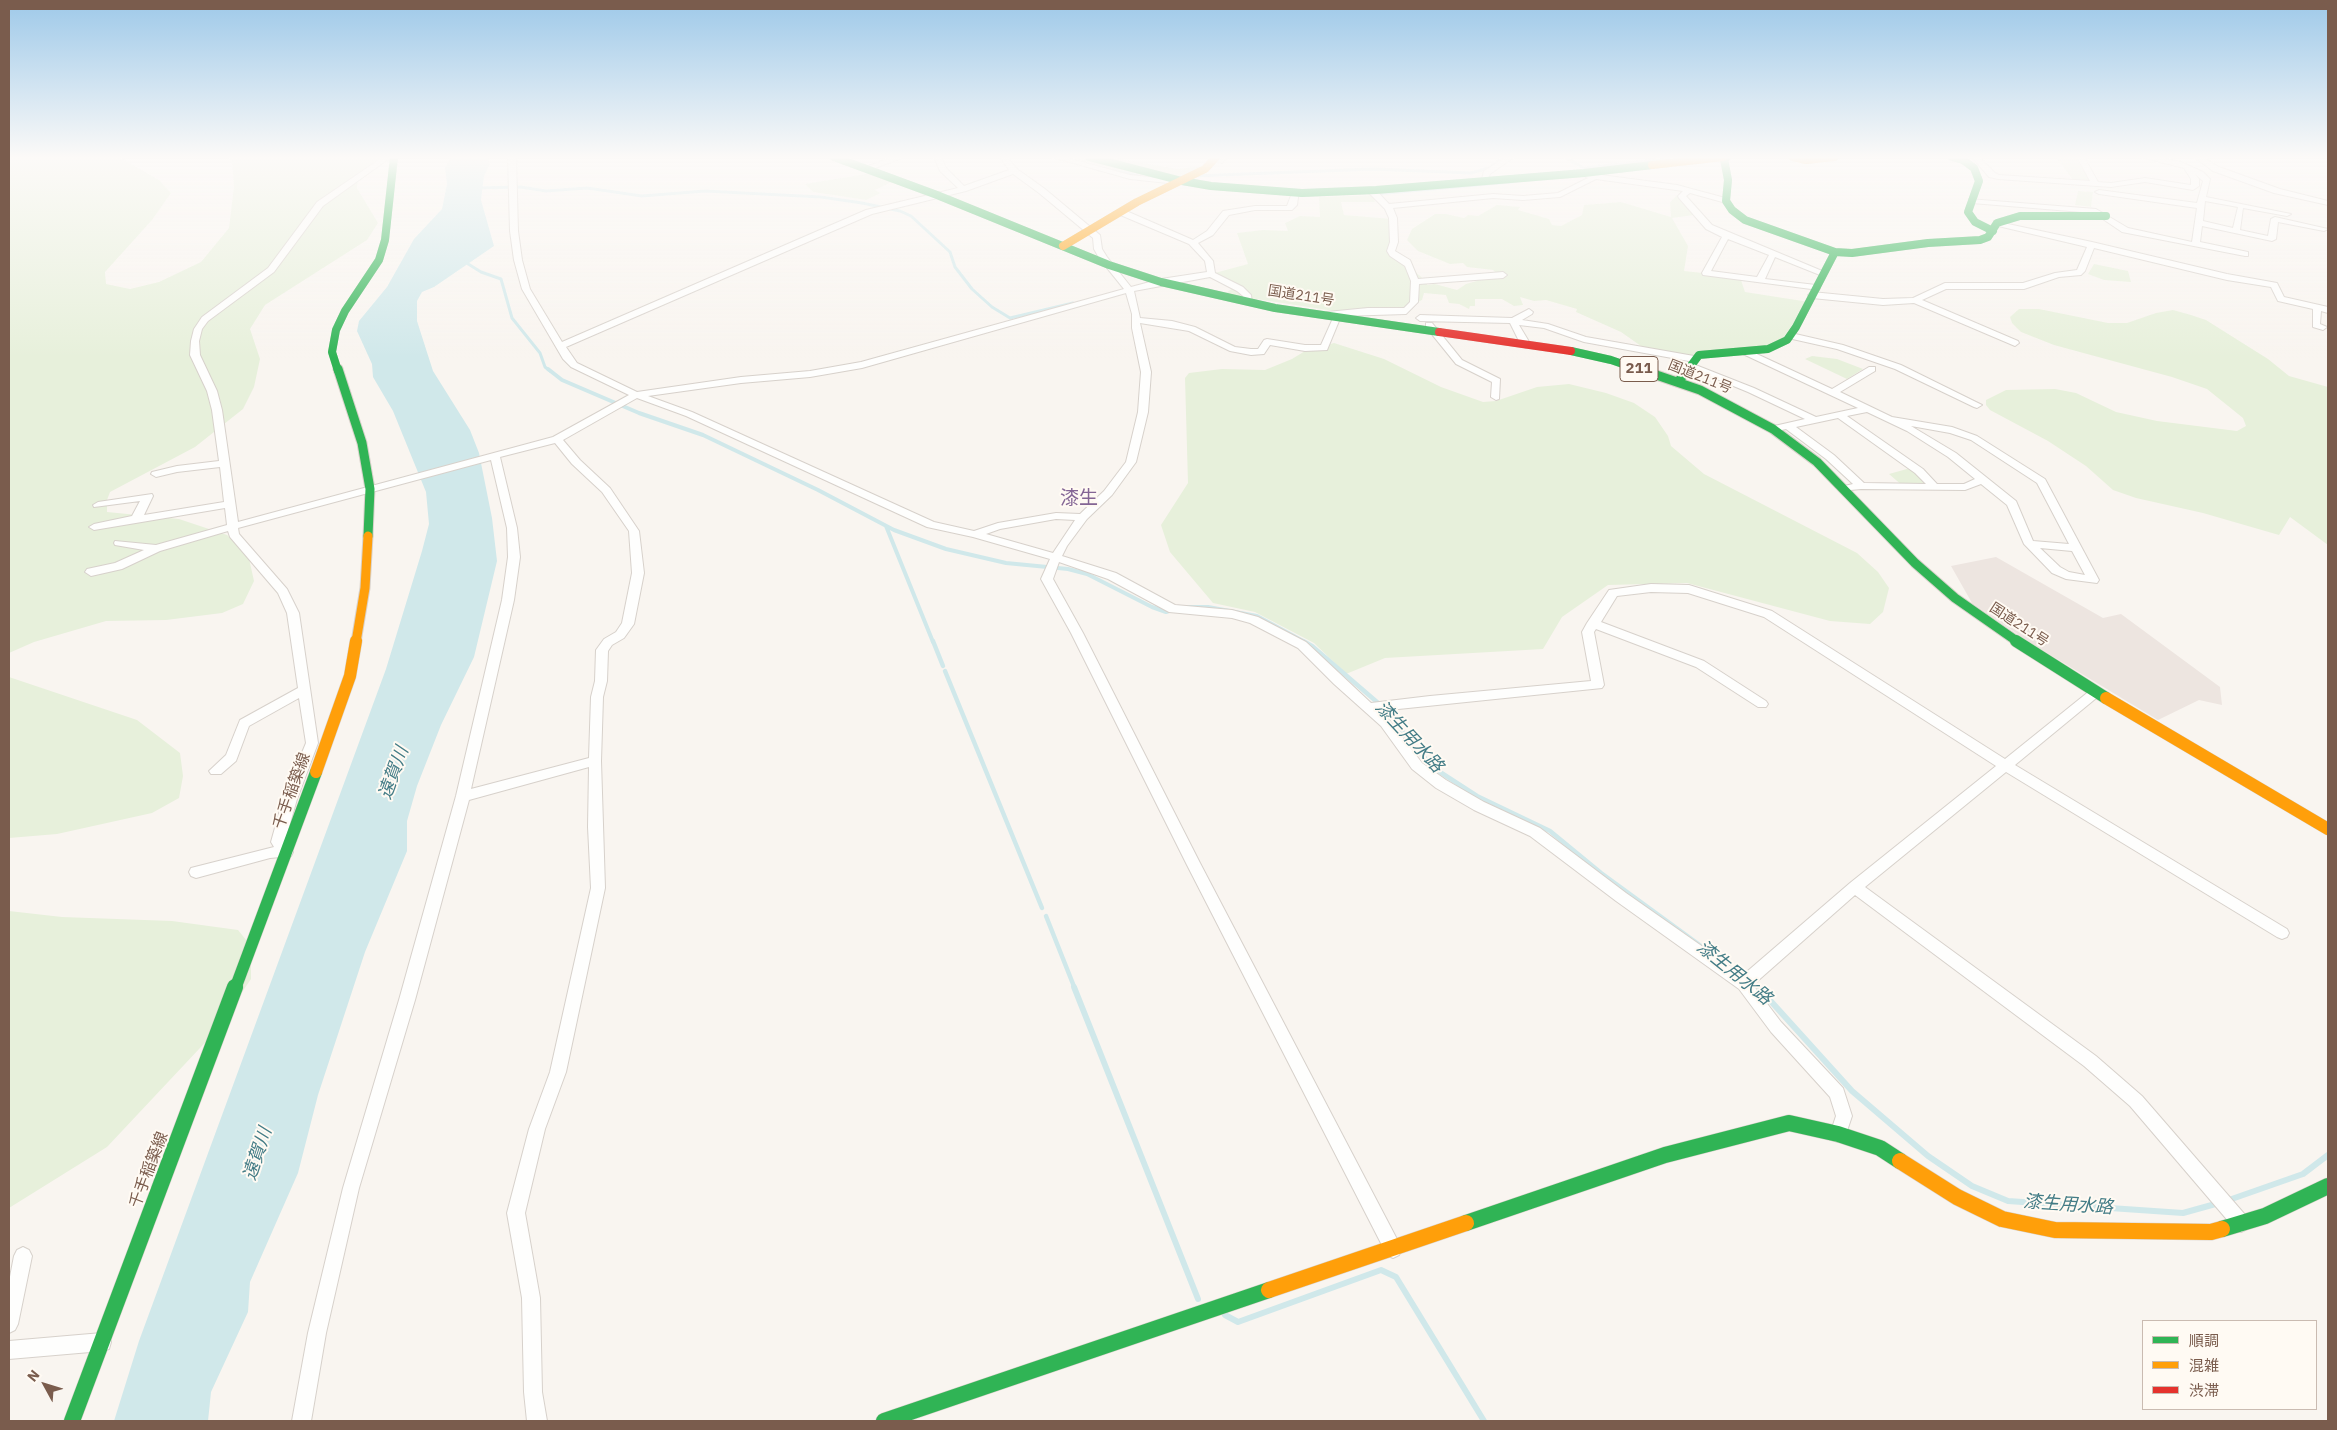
<!DOCTYPE html>
<html>
<head>
<meta charset="utf-8">
<style>
  body { margin:0 }
  #map { position:relative; width:2337px; height:1430px; overflow:hidden; background:#f9f5f0; font-family:"IBM Plex Sans","Noto Sans JP",sans-serif }
  canvas { display:block }
  .frame { position:absolute; inset:0; border:10px solid #7a5c4d; pointer-events:none }
  .legend { position:absolute; left:2142px; top:1320px; width:175px; height:90px; box-sizing:border-box; background:#fffaf3; border:1px solid #cabbb1; margin:0; padding:6px 9px; list-style:none; font-size:15px; color:#7a5c4d }
  .legend li { display:flex; align-items:center; gap:10px; height:25px }
  .legend b { width:25px; border:1px solid #cabbb1 }
  .north { position:absolute; left:20px; top:1360px; width:50px; height:50px; -webkit-text-stroke:4px #fffaf3; paint-order:stroke; rotate:309deg; font-size:14px; font-weight:700; line-height:20px; text-align:center; color:#7a5c4d }
  .north::after { content:''; display:block; margin:auto; width:18px; height:22px; background:#7a5c4d; clip-path:polygon(50% 0,100% 100%,50% 72%,0 100%) }
</style>
</head>
<body>
<div id="map">
<canvas width="2337" height="1430"></canvas>
<div class="frame"></div>
<ul class="legend">
<li><b style="height:6px;background:#30b455"></b>順調</li>
<li><b style="height:6px;background:#ff9f0a"></b>混雑</li>
<li><b style="height:6px;background:#e5322d"></b>渋滞</li>
</ul>
<div class="north">N</div>
</div>
<script>
const ctx = document.querySelector('canvas').getContext('2d');
ctx.lineJoin = 'round';
function fill(path, color) { ctx.fillStyle = color; ctx.fill(path, 'evenodd'); }
const poly = rows => new Path2D(rows.map(r => 'M' + r).join(''));
function stroke(path, color, width, dash) { ctx.strokeStyle = color; ctx.lineWidth = width; ctx.lineCap = dash ? 'butt' : 'round'; ctx.setLineDash(dash || []); ctx.stroke(path); }
function write(font, color, halo, rows, align = 'center') {
  ctx.font = font + ' "IBM Plex Sans","Noto Sans JP",sans-serif'; ctx.lineWidth = 4; ctx.setLineDash([]); ctx.textBaseline = 'middle'; ctx.strokeStyle = halo; ctx.fillStyle = color; for (const [text, x, y, turn = 0] of rows) {
    ctx.save(); ctx.translate(x, y); ctx.rotate((+turn || 0) * Math.PI / 180); ctx.textAlign = isNaN(turn) ? turn : align; if (halo) ctx.strokeText(text, 0, 0); ctx.fillText(text, 0, 0); ctx.restore();
  }
}
fill(poly([
  [1996,557,2103,618,2121,614,2220,687,2222,705,2199,700,2158,720,2029,642,1972,603,1951,566]
]), '#ede5e0');
fill(poly([
  [9,157,119,157,159,180,171,193,152,220,105,272,106,284,130,289,159,282,201,262,229,228,234,186,232,161,228,157,398,157,376,167,358,179,357,188,378,223,367,240,265,305,250,329,260,359,254,387,243,409,195,447,110,492,107,500,107,512,179,519,227,535,248,554,254,581,243,604,222,613,166,620,106,621,34,642,9,653],
  [1069,157,1105,157,1178,169,1206,166,1188,176,1162,178,1125,172],
  [2056,157,2077,157,2090,181,2073,180],
  [872,173,894,181,875,190,881,193,866,200,813,192,805,184],
  [2078,191,2093,192,2091,207,2075,205],
  [1373,195,1375,202,1341,202,1344,215,1393,219,1391,251,1427,282,1427,285,1435,284,1457,290,1466,284,1498,275,1493,270,1467,267,1463,263,1450,264,1418,251,1407,240,1412,229,1435,214,1446,214,1464,218,1468,215,1478,216,1497,205,1520,207,1518,210,1549,219,1552,225,1561,226,1582,215,1584,205,1621,202,1671,217,1670,202,1677,195,1694,215,1672,218,1688,246,1684,271,1740,277,1745,292,1809,302,1777,346,1694,359,1648,351,1621,332,1576,312,1577,309,1546,300,1534,301,1520,297,1523,305,1514,306,1502,299,1475,299,1475,306,1470,306,1469,309,1459,304,1449,303,1446,295,1424,293,1422,300,1412,305,1392,310,1334,311,1224,294,1236,286,1211,274,1248,264,1237,233,1263,230,1288,231,1285,223,1300,216,1320,217,1319,197],
  [2094,264,2128,271,2131,282,2104,280,2088,274],
  [2019,309,2039,309,2108,323,2127,323,2156,313,2173,310,2191,315,2206,320,2268,359,2289,376,2328,387,2328,545,2290,517,2279,535,2203,513,2136,498,2113,490,2086,466,2048,441,1990,410,1986,405,1986,400,2006,390,2055,389,2076,393,2116,412,2157,421,2237,431,2246,426,2243,418,2207,389,2172,377,2054,345,2021,332,2012,323,2010,317],
  [1334,343,1384,359,1441,387,1483,402,1496,401,1537,387,1569,384,1606,393,1634,403,1655,417,1668,436,1671,446,1704,474,1857,553,1878,572,1889,588,1883,612,1870,624,1830,621,1687,583,1608,585,1562,617,1543,649,1385,658,1346,674,1314,643,1255,612,1213,603,1170,552,1161,525,1188,483,1185,378,1189,373,1222,369,1265,370,1292,359,1305,351],
  [1812,356,1837,359,1863,369,1847,379,1805,359],
  [1914,467,1936,488,1904,487,1889,474],
  [9,677,137,720,180,753,183,776,179,798,152,813,57,834,9,838],
  [9,911,62,917,172,921,238,930,251,946,251,979,215,1032,107,1147,9,1208]
]), '#e7f0db');
fill(poly([
  [452,157,487,157,490,164,484,176,481,200,494,246,434,287,422,292,417,301,417,321,433,371,470,430,479,453,492,518,497,561,474,657,441,725,417,786,407,821,407,851,365,952,318,1095,298,1173,250,1282,248,1312,211,1392,208,1421,114,1421,139,1341,386,669,422,551,429,524,426,492,393,411,373,377,372,364,357,331,359,321,387,287,414,239,442,209,447,184,445,167]
]), '#d0e8ea');
stroke(poly([
  [1565,157,1584,168,1669,159],
  [1113,170,1139,176],
  [1194,176,1373,169,1471,173,1489,168,1504,157],
  [477,188,521,187,546,191,587,188,642,196,705,191,821,197,862,203,900,211,911,216,950,252,955,267,972,289,992,307,1010,318,1073,303],
  [1375,194,1513,182],
  [465,262,481,272,501,279,512,318,540,353,545,367,550,371]
]), '#d0e8ea', 3);
stroke(poly([
  [548,369,562,380,639,413,703,435,818,490,894,530,946,549,1006,563,1068,569,1087,574,1152,607,1166,612,1172,610],
  [886,526,933,642],
  [1179,607,1208,607,1257,616,1305,642]
]), '#d0e8ea', 4);
stroke(poly([
  [933,641,943,666],
  [1303,641,1312,646,1392,715,1413,747,1440,772,1477,796,1550,831,1601,873,1701,946],
  [945,671,1042,908],
  [1046,916,1075,989],
  [1750,981,1760,989]
]), '#d0e8ea', 4.5);
stroke(poly([
  [1074,987,1198,1299],
  [1758,987,1852,1091,1928,1156,1972,1186,2008,1201,2183,1213,2219,1203],
  [2226,1201,2303,1174,2328,1155],
  [1225,1315,1238,1322,1381,1270,1396,1277,1484,1421]
]), '#d0e8ea', 6);
const street = poly([
  [383,157,391,157,323,206,274,272,208,321,202,329,199,341,200,355,217,391,222,410,238,522,553,437,629,395,571,367,563,359,522,289,514,260,510,231,508,157,516,157,518,231,522,260,530,289,562,342,866,210,958,188,940,171,934,157,941,157,946,168,964,186,1009,170,1000,157,1007,157,1017,169,1045,189,1100,235,1102,249,1107,257,1131,287,1161,279,1207,272,1205,261,1189,244,1118,214,1118,210,1124,210,1193,240,1207,231,1223,211,1255,206,1287,206,1293,190,1299,190,1297,205,1292,210,1255,210,1229,215,1213,235,1198,243,1213,261,1215,273,1243,287,1251,295,1252,304,1246,304,1243,296,1237,291,1210,277,1134,291,1140,318,1172,321,1195,327,1235,347,1251,349,1258,349,1264,340,1267,339,1305,345,1321,345,1334,316,1327,316,1327,312,1368,308,1404,308,1410,302,1411,281,1405,266,1390,256,1387,251,1390,242,1389,218,1385,209,1368,192,1368,188,1374,188,1389,204,1493,194,1523,196,1558,193,1588,178,1582,175,1586,173,1677,185,1729,199,1729,203,1726,203,1690,193,1686,196,1712,225,1827,273,1820,275,1775,257,1765,279,1816,285,1820,288,1819,290,1703,275,1702,273,1722,237,1706,229,1679,198,1678,196,1683,191,1596,179,1560,197,1523,200,1493,198,1393,208,1397,218,1398,242,1395,251,1410,260,1418,279,1503,272,1507,275,1503,278,1419,284,1418,302,1406,314,1341,316,1327,350,1305,351,1270,345,1264,354,1251,355,1230,351,1189,331,1140,323,1151,372,1148,412,1136,462,1112,495,1087,519,1067,546,1062,556,1116,573,1175,605,1232,610,1258,617,1306,642,1371,703,1430,696,1591,681,1582,632,1587,623,1609,590,1651,584,1689,585,1772,611,2005,759,2092,689,2100,689,2102,692,2100,695,2015,765,2287,929,2289,933,2287,937,2282,939,2277,937,2006,772,1865,887,2096,1056,2142,1096,2247,1217,2250,1223,2247,1229,2241,1232,2235,1229,2130,1106,2084,1066,1855,895,1753,985,1781,1022,1843,1088,1852,1116,1844,1140,1838,1142,1832,1140,1830,1134,1836,1116,1830,1097,1771,1032,1739,989,1616,901,1530,836,1474,810,1436,788,1412,769,1381,726,1334,684,1298,648,1250,623,1232,618,1169,612,1108,579,1059,562,1053,579,1083,633,1200,863,1399,1243,1402,1249,1399,1255,1393,1258,1387,1255,1187,865,1071,633,1041,579,1050,559,973,537,927,527,686,416,637,398,563,440,580,460,610,488,639,531,644,573,634,624,624,638,612,645,608,651,607,681,603,697,601,761,605,888,566,1072,545,1129,525,1213,540,1298,542,1392,547,1421,527,1421,524,1392,522,1298,507,1213,529,1129,550,1072,591,888,588,827,589,767,469,800,415,1000,359,1188,326,1333,311,1421,292,1421,308,1333,343,1188,399,1000,456,796,502,600,508,557,507,528,491,460,238,528,239,534,287,589,299,613,318,743,297,799,285,841,293,852,291,856,270,858,196,878,191,876,189,872,191,868,274,847,271,842,283,799,306,743,299,698,249,726,236,761,221,774,211,774,209,771,226,755,240,720,298,688,287,613,278,593,230,537,228,531,160,551,122,569,91,576,85,572,87,569,115,563,144,550,115,545,114,543,115,541,156,545,227,525,225,508,94,530,89,527,94,524,132,516,140,501,94,507,93,505,98,502,152,494,153,496,144,515,224,502,220,467,177,472,156,477,151,474,152,472,177,466,219,461,212,410,207,391,190,355,191,341,194,329,202,317,268,268,317,202,383,157],
  [1013,174,1039,193,1093,238,1094,249,1099,258,1124,289,861,362,810,371,741,377,637,392,577,363,566,347,872,214,966,191,1013,174],
  [1728,239,1769,255,1757,277,1711,271,1728,239],
  [1126,293,1132,314,1132,328,1141,372,1138,412,1126,462,1104,491,1080,514,1056,513,998,523,974,531,934,522,692,412,648,396,741,383,810,377,862,368,1126,293],
  [555,443,572,464,602,492,629,531,632,573,622,623,616,632,604,639,596,650,595,681,591,697,589,758,471,789,514,600,520,557,517,528,500,457,555,443],
  [1056,519,1075,520,1053,553,986,534,1000,529,1056,519],
  [1651,592,1688,593,1764,617,1996,766,1850,883,1743,975,1626,893,1540,828,1484,802,1446,780,1422,763,1389,720,1379,711,1602,688,1604,685,1594,632,1596,629,1696,667,1758,707,1766,707,1768,704,1766,701,1704,661,1601,622,1617,596,1651,592],
  [893,157,904,157,870,170,863,168,893,157],
  [1052,157,1064,157,1130,175,1177,180,1181,182,1177,184,1130,179,1052,157],
  [1227,157,1222,163,1211,160,1215,158,1227,157],
  [1506,157,1514,157,1490,174,1487,183,1481,183,1484,171,1506,157],
  [1972,157,1979,157,1995,173,1999,175,2090,181,2077,157,2084,157,2098,182,2111,183,2145,178,2191,185,2191,179,2184,168,2141,157,2157,157,2181,162,2203,172,2210,179,2206,197,2291,214,2287,216,2243,208,2240,230,2268,236,2271,219,2275,217,2328,229,2324,231,2278,222,2276,239,2272,241,2202,226,2200,242,2248,252,2248,256,2245,256,2122,232,2094,213,1972,203,1969,203,1969,199,2096,209,2128,228,2192,242,2197,208,2099,194,2095,192,2099,190,2197,203,2203,181,2195,174,2199,179,2199,186,2193,190,2145,182,2111,187,1998,179,1989,177,1972,157],
  [2205,201,2238,207,2233,228,2203,221,2205,201],
  [2194,157,2202,157,2219,167,2280,189,2328,201,2328,205,2274,193,2213,171,2194,157],
  [1994,221,2092,242,2227,274,2277,283,2284,297,2328,307,2328,313,2321,311,2320,324,2327,327,2323,330,2313,327,2313,309,2278,301,2271,287,2227,280,2094,248,2085,271,2081,275,2059,277,2024,289,1946,289,1922,300,2018,341,2019,343,2015,346,1914,303,1883,305,1812,298,1808,295,1812,292,1883,299,1913,298,1945,283,2023,283,2055,273,2077,270,2087,247,1994,225,1994,221],
  [1529,309,1533,312,1532,314,1522,320,1548,324,1586,337,1694,356,1699,359,1694,362,1584,342,1544,328,1519,325,1531,345,1526,348,1521,345,1510,323,1420,321,1416,318,1420,315,1512,318,1529,309],
  [1426,323,1432,323,1462,360,1500,379,1499,399,1496,400,1491,397,1492,382,1456,364,1426,327,1426,323],
  [1791,333,1843,345,1901,365,1982,405,1977,408,1974,407,1895,369,1837,349,1788,338,1787,336,1791,333],
  [1746,349,1832,389,1869,367,1875,367,1875,371,1840,392,1892,417,1952,427,1977,436,2045,479,2099,580,2097,583,2066,579,2052,573,2024,544,2007,505,1981,484,1965,490,1861,489,1840,491,1840,487,1853,484,1826,459,1786,429,1773,432,1768,429,1770,427,1805,419,1748,392,1685,366,1687,364,1693,364,1754,388,1816,417,1858,408,1743,354,1743,350,1746,349],
  [1867,412,1907,431,1948,457,1975,479,1964,484,1937,484,1923,469,1847,416,1867,412],
  [1838,418,1915,473,1926,484,1864,483,1834,455,1796,427,1838,418],
  [1911,426,1950,433,1971,440,2037,483,2069,544,2033,541,2016,501,1956,453,1911,426],
  [2040,548,2072,551,2085,575,2069,572,2060,567,2040,548],
  [23,1247,29,1250,32,1256,18,1324,15,1330,9,1333,9,1282,14,1256,17,1250,23,1247],
  [102,1333,109,1335,111,1342,109,1349,102,1351,9,1359,9,1341,102,1333]
]);
const fastFar3 = poly([
  [834,157,937,195,1109,265,1161,282,1275,308,1439,332],
  [1089,157,1182,181,1211,186,1302,193,1376,190,1584,173,1652,165],
  [1727,157,1724,159,1728,180,1726,201,1732,210,1745,220,1835,252,1852,253,1928,243,1980,240,1988,237,1997,223,2020,216,2106,216],
  [1952,157,1963,160,1974,168,1979,181,1968,212,1975,222,1993,231],
  [1571,351,1611,360,1643,371],
  [338,371,332,352,336,330,345,311,379,260,385,240,394,157],
  [1687,371,1699,355,1768,349,1787,340,1796,327,1835,252]
]);
const fastFar2 = poly([
  [338,369,362,443,370,489,368,536],
  [1639,369,1700,390,1773,429,1817,462,1915,563,1955,598,2018,642],
  [1678,382,1688,369]
]);
const fastFar1 = poly([
  [2016,641,2106,698],
  [235,989,316,772]
]);
const fast = poly([
  [1466,1223,1665,1155,1789,1123,1838,1134,1880,1148,1900,1161],
  [2222,1229,2265,1216,2328,1186],
  [72,1421,235,987],
  [884,1421,1269,1290]
]);
const slowFar3 = poly([
  [1793,157,1806,160,1834,157],
  [1652,165,1723,157],
  [1063,246,1137,202,1205,169,1216,157]
]);
const slowFar2 = poly([
  [356,642,365,588,368,536]
]);
const slowFar1 = poly([
  [2106,698,2328,829],
  [316,772,350,676,356,641]
]);
const slow = poly([
  [1900,1161,1957,1197,2002,1219,2055,1230,2211,1232,2222,1229],
  [1269,1290,1466,1223]
]);
const jam = poly([
  [1439,332,1571,351]
]);
stroke(street, '#d7d1cb', 2);
stroke(fastFar3, '#d9d2cb', 8);
stroke(fastFar2, '#d9d2cb', 11);
stroke(fastFar1, '#d9d2cb', 13);
stroke(fast, '#d9d2cb', 17);
stroke(slowFar3, '#d9d2cb', 8);
stroke(slowFar2, '#d9d2cb', 11);
stroke(slowFar1, '#d9d2cb', 13);
stroke(slow, '#d9d2cb', 17);
stroke(jam, '#d9d2cb', 8);
fill(street, '#fefefd');
stroke(fastFar3, '#30b455', 8);
stroke(fastFar2, '#30b455', 9);
stroke(fastFar1, '#30b455', 12);
stroke(fast, '#30b455', 16);
stroke(slowFar3, '#ff9f0a', 8);
stroke(slowFar2, '#ff9f0a', 9);
stroke(slowFar1, '#ff9f0a', 12);
stroke(slow, '#ff9f0a', 16);
stroke(jam, '#e5322d', 8);
const sky = ctx.createLinearGradient(0, 0, 0, 358);
sky.addColorStop(0, '#9ec9e9');
sky.addColorStop(0.44, '#fcfaf8');
sky.addColorStop(1, '#fcfaf800');
ctx.fillStyle = sky;
ctx.fillRect(0, 0, 2337, 358);
write('14px', '#7a5c4d', '#fffaf3', [
  ["国道211号",1301,296,9],
  ["国道211号",1700,377,22],
  ["国道211号",2019,625,33]
]);
for (const [x, y, w] of [
  [1639,369,38]
]) { const box = new Path2D(); box.roundRect(x - w / 2, y - 12.5, w, 25, 4); ctx.fillStyle = '#fffaf3'; ctx.fill(box); stroke(box, '#7a5c4d', 1); }
write('bold 15px', '#7a5c4d', null, [
  ["211",1639,369]
]);
write('16px', '#7a5c4d', '#fffaf3', [
  ["千手稲築線",292,791,-70],
  ["千手稲築線",149,1170,-69]
]);
write('italic 18px', '#437c86', '#fffaf3', [
  ["漆生用水路",1409,737,47],
  ["遠賀川",394,773,-70],
  ["漆生用水路",1734,973,39],
  ["遠賀川",258,1154,-72],
  ["漆生用水路",2068,1205,4]
]);
write('19px', '#846695', '#fffaf3', [
  ["漆生",1079,499]
]);
</script>
</body>
</html>
